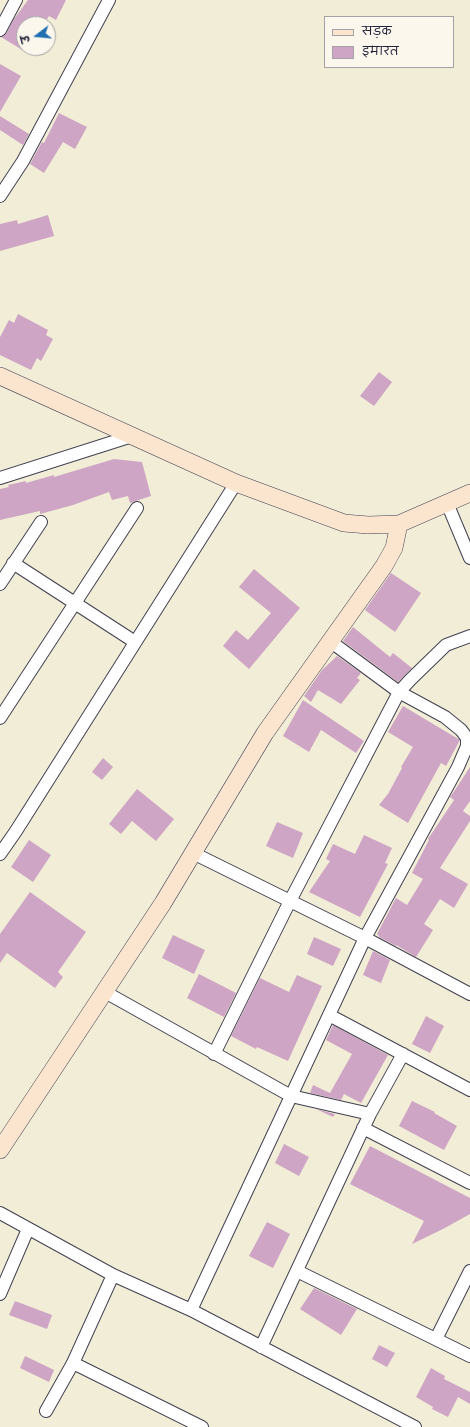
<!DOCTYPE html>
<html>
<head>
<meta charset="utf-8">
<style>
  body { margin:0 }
  #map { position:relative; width:470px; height:1427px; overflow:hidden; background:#f2edd6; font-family:"Playpen Sans","Playpen Sans Deva",sans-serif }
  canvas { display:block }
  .legend { position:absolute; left:324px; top:16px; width:130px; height:52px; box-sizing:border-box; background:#fbf7ec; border:1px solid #a4a2a5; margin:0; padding:5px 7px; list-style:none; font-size:12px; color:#22223b }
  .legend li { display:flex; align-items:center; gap:8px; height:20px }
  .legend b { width:20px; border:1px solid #a4a2a5 }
  .north { position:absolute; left:16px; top:16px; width:40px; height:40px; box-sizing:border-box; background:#fbf7ec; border:1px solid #a4a2a5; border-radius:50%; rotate:254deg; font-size:11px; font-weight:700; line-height:16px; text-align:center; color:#22223b }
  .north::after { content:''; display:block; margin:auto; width:14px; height:18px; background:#1f6fb2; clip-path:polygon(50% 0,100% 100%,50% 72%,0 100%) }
</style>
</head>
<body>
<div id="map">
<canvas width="470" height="1427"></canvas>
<ul class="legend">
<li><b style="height:5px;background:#fbe5cf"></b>सड़क</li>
<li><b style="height:11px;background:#cea5c5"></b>इमारत</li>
</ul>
<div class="north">उ</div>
</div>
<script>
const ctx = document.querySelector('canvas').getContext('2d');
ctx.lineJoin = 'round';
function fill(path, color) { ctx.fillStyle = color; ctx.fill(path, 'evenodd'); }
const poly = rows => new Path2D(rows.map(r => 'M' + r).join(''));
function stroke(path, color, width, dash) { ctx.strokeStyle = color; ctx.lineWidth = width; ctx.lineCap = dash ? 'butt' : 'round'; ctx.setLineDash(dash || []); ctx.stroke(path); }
fill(poly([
  [28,0,66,0,56,20,49,16,44,24,24,24,24,51,1,37,6,34,14,19],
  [0,64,21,76,0,112],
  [59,113,87,127,75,149,63,142,44,173,30,164,42,142,44,143],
  [0,116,29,134,23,145,0,130],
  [48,215,54,236,0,251,0,224,17,220,18,224],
  [18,314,48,330,46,335,53,339,41,361,37,358,31,370,0,355,0,337,9,320,14,323],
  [379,372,392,382,374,406,360,396],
  [114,459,142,462,151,496,130,503,128,496,112,500,109,492,73,505,40,514,40,511,0,520,0,489,9,487,8,485,26,481,26,483,54,475,54,477],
  [254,569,300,608,249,669,223,646,236,630,248,640,271,613,239,587],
  [391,573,421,593,395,632,365,610],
  [353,627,390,657,393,653,412,668,398,682,343,641],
  [337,656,361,673,357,678,360,680,341,704,318,690,311,702,304,696,322,670],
  [303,700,364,741,356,753,321,730,309,752,283,736],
  [403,706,460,740,446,766,441,763,408,823,379,805,388,794,402,768,401,767,413,747,388,732],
  [103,758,113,767,102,780,92,772],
  [470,767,470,801,463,811,470,816,470,821,440,868,468,884,454,908,440,899,424,924,433,930,416,957,396,945,396,946,379,937,379,936,377,934,396,898,407,905,423,879,412,873,429,840,428,839,454,800,450,797,453,793],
  [137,789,174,819,156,841,132,821,121,834,109,824],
  [277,822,303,833,293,858,266,846],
  [364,835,392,848,385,863,388,864,360,917,309,892,330,861,326,859,333,844,355,854],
  [29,840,51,855,33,882,11,867],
  [30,892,86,932,58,972,63,977,55,988,7,953,0,963,0,934],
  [173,935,205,950,194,974,162,958],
  [314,937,341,949,333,966,307,954],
  [373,951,390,960,381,983,363,975],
  [199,974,236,993,224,1017,187,998],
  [297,975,322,986,288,1061,257,1047,256,1049,231,1036,260,978,289,992],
  [426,1016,444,1026,430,1053,412,1044],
  [333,1025,388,1055,361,1103,344,1094,341,1100,310,1093,313,1085,330,1093,352,1054,326,1040],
  [412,1101,435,1112,434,1113,457,1126,444,1150,399,1126],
  [316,1109,335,1114,333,1117],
  [284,1144,309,1157,299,1176,275,1163],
  [370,1146,470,1198,470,1214,443,1229,412,1244,424,1221,350,1184],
  [267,1222,290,1234,273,1268,249,1256],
  [314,1288,357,1309,341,1335,300,1309],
  [15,1301,52,1315,47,1329,9,1315],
  [379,1345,395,1353,387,1367,372,1359],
  [25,1356,54,1370,49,1382,20,1368],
  [431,1368,445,1376,444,1379,470,1392,470,1404,458,1397,448,1417,432,1409,433,1407,416,1397]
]), '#cea5c5');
const street = poly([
  [0,30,16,0],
  [0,196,23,161,109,0],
  [0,478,132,436],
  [447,503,470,558],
  [13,563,135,642],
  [0,584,41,522],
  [0,718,137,508],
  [193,853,365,938,470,994],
  [0,854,16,831,236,483],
  [105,992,291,1096,370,1114],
  [329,1015,470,1090],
  [214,1054,290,901,399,692,410,680,446,645,470,636],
  [363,1128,470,1183],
  [0,1213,113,1275,191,1310,415,1427],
  [297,1271,470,1356],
  [0,1294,28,1229],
  [191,1310,365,938,458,767,467,746,467,738,461,730,445,717,399,692,330,641],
  [436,1339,470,1271],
  [261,1347,370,1114,403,1054],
  [73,1363,202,1427],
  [46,1411,73,1363,113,1275]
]);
const secondary = poly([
  [0,376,236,483,344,523,368,525,399,524,470,493],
  [0,1150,163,903,265,733,384,566,394,548,399,524]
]);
stroke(street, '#414052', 14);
stroke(secondary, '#414052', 18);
stroke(street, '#fff', 12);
stroke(secondary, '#fbe5cf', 17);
</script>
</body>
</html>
